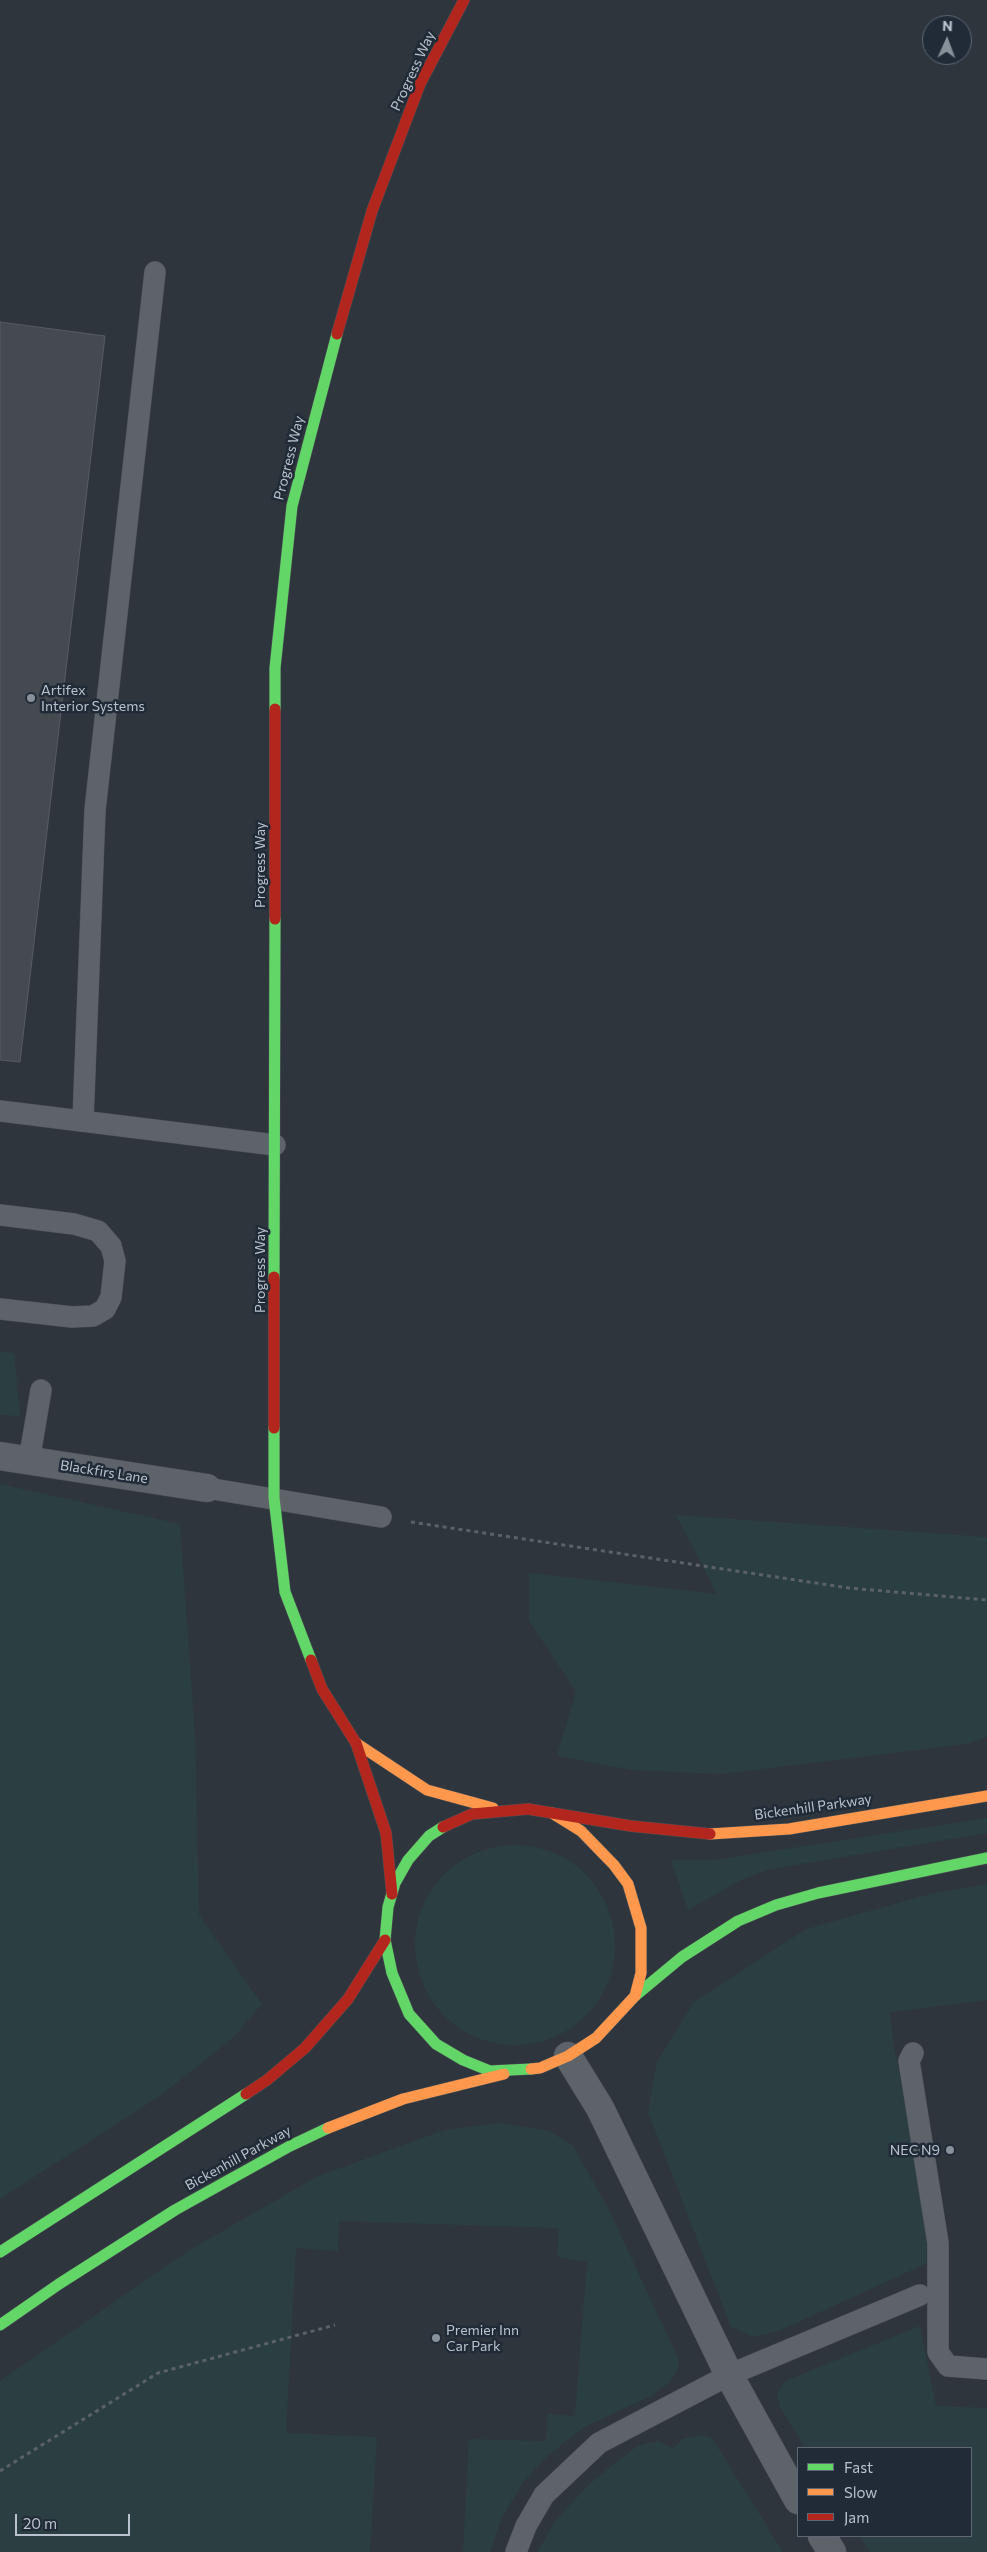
<!DOCTYPE html>
<html>
<head>
<meta charset="utf-8">
<style>
  body { margin:0 }
  #map { position:relative; width:987px; height:2552px; overflow:hidden; background:#2e353c; font-family:Commissioner,sans-serif }
  canvas { display:block }
  .legend { position:absolute; left:797px; top:2447px; width:175px; height:90px; box-sizing:border-box; background:#212b37; border:1px solid #5e6773; margin:0; padding:6px 9px; list-style:none; font-size:15px; color:#b9c1cc }
  .legend li { display:flex; align-items:center; gap:10px; height:25px }
  .legend b { width:25px; border:1px solid #5e6773 }
  .north { position:absolute; left:922px; top:15px; width:50px; height:50px; box-sizing:border-box; background:#212b37; border:1px solid #5e6773; border-radius:50%; rotate:2deg; font-size:14px; font-weight:700; line-height:20px; text-align:center; color:#b9c1cc }
  .north::after { content:''; display:block; margin:auto; width:18px; height:22px; background:#88909a; clip-path:polygon(50% 0,100% 100%,50% 72%,0 100%) }
  .scale { position:absolute; left:15px; top:2514px; width:115px; height:22px; box-sizing:border-box; border:2px solid #b9c1cc; border-top:0; padding-left:6px; font-size:15px; line-height:18px; white-space:nowrap; color:#b9c1cc; -webkit-text-stroke:4px #212b37; paint-order:stroke }
</style>
</head>
<body>
<div id="map">
<canvas width="987" height="2552"></canvas>
<ul class="legend">
<li><b style="height:6px;background:#63d668"></b>Fast</li>
<li><b style="height:6px;background:#ff974d"></b>Slow</li>
<li><b style="height:6px;background:#b3261e"></b>Jam</li>
</ul>
<div class="north">N</div>
<div class="scale">20 m</div>
</div>
<script>
const ctx = document.querySelector('canvas').getContext('2d');
ctx.lineJoin = 'round';
function fill(path, color) { ctx.fillStyle = color; ctx.fill(path, 'evenodd'); }
const poly = rows => new Path2D(rows.map(r => 'M' + r).join(''));
function stroke(path, color, width, dash) { ctx.strokeStyle = color; ctx.lineWidth = width; ctx.lineCap = dash ? 'butt' : 'round'; ctx.setLineDash(dash || []); ctx.stroke(path); }
function write(font, color, halo, rows, align = 'center') {
  ctx.font = font + ' Commissioner,sans-serif'; ctx.lineWidth = 5; ctx.setLineDash([]); ctx.textBaseline = 'middle'; ctx.strokeStyle = halo; ctx.fillStyle = color; for (const [text, x, y, turn = 0] of rows) {
    ctx.save(); ctx.translate(x, y); ctx.rotate((+turn || 0) * Math.PI / 180); ctx.textAlign = isNaN(turn) ? turn : align; if (halo) ctx.strokeText(text, 0, 0); ctx.fillText(text, 0, 0); ctx.restore();
  }
}
fill(poly([
  [0,1351,14,1353,20,1416,0,1415],
  [0,1484,180,1524,195,1734,199,1915,262,2004,234,2037,160,2096,0,2199],
  [676,1515,987,1537,987,1737,966,1744,721,1774,632,1770,557,1756,576,1692,529,1621,529,1573,717,1594],
  [987,1818,987,1833,771,1869,743,1879,688,1910,671,1860,714,1860],
  '415 1945a100 100 0 1 1 200 0a100 100 0 1 1-200 0Z',
  [987,1884,987,2000,890,2012,893,2040,934,2260,781,2330,754,2337,731,2327,648,2112,657,2062,694,2002,806,1929,930,1894],
  [499,2123,549,2131,573,2146,608,2208,678,2358,678,2369,669,2383,651,2396,584,2427,545,2458,523,2483,502,2517,490,2552,463,2552,469,2439,546,2441,547,2414,575,2416,587,2262,557,2257,559,2228,339,2221,338,2251,296,2248,286,2433,377,2437,370,2552,0,2552,0,2381,188,2251,316,2177,444,2130],
  [920,2326,936,2406,987,2408,987,2552,870,2552,859,2536,971,2536,971,2448,805,2448,780,2407,777,2394,785,2381],
  [700,2435,712,2438,783,2552,537,2552,557,2519,588,2485,637,2446,658,2441,673,2448,683,2439]
]), '#2b3f42');
const building = poly([
  [0,322,105,336,20,1062,0,1060,0,322]
]);
fill(building, '#454a51');
stroke(building, '#565c63', 1);
const lane = poly([
  [0,1111,275,1145],
  [83,1121,95,810,155,272],
  [0,1215,74,1224,98,1231,111,1246,115,1261,111,1297,105,1309,93,1316,72,1317,0,1309],
  [29,1461,41,1390],
  [207,1488,381,1517],
  [913,2053,909,2061,938,2243,938,2352,948,2366,987,2369],
  [516,2552,526,2526,544,2495,599,2443,729,2375,920,2295]
]);
const street = poly([
  [0,1456,207,1488],
  [568,2056,600,2108,729,2375,798,2500],
  [822,2536,832,2552]
]);
const fast = poly([
  [275,709,275,668,292,506,337,334],
  [274,1277,275,919],
  [274,1428,274,1498,285,1592,311,1660],
  [443,1827,429,1836,408,1860,395,1883,388,1907,385,1940,392,1973,409,2014,436,2044,463,2060,490,2071,531,2069],
  [635,1996,682,1957,738,1921,776,1905,818,1893,987,1858],
  [0,2252,246,2094],
  [0,2325,59,2284,175,2210,290,2146,328,2128]
]);
const slow = poly([
  [356,1743,427,1790,493,1808],
  [710,1834,789,1829,987,1796],
  [531,2069,540,2068,568,2056,596,2038,635,1996,641,1973,641,1928,628,1884,614,1865,581,1831,552,1813],
  [328,2128,403,2099,504,2074]
]);
const jam = poly([
  [337,334,372,211,420,84,464,0],
  [275,919,275,709],
  [274,1428,274,1277],
  [311,1660,322,1689,356,1743,386,1833,392,1894],
  [443,1827,472,1814,528,1809,631,1826,710,1834],
  [246,2094,267,2080,305,2048,348,1999,385,1940]
]);
stroke(lane, '#4c5156', 22);
stroke(street, '#4c5156', 29);
stroke(fast, '#4c5156', 12);
stroke(slow, '#4c5156', 12);
stroke(jam, '#4c5156', 12);
stroke(poly([
  [411,1522,849,1588,987,1600],
  [0,2471,158,2373,335,2325]
]), '#5b6267', 3, [4, 4]);
stroke(lane, '#5e636a', 21);
stroke(street, '#5e636a', 28);
stroke(fast, '#63d668', 11);
stroke(slow, '#ff974d', 11);
stroke(jam, '#b3261e', 11);
for (const [x, y, r, color] of [
  [31,698,5,"#88909a"],
  [950,2150,5,"#88909a"],
  [436,2338,5,"#88909a"]
]) { const dot = new Path2D(); dot.arc(x, y, r, 0, 2 * Math.PI); ctx.fillStyle = color; ctx.fill(dot); stroke(dot, '#212b37', 2); }
write('14px', '#b9c1cc', '#212b37', [
  ["Progress Way",413,71,-65],
  ["Progress Way",289,458,-76],
  ["Progress Way",260,865,-90],
  ["Progress Way",260,1270,-90],
  ["Blackfirs Lane",104,1472,9],
  ["Bickenhill Parkway",813,1807,-8],
  ["Bickenhill Parkway",238,2158,-29]
]);
write('14px', '#b9c1cc', '#212b37', [
  ["Artifex",41,690],
  ["Interior Systems",41,706],
  ["NEC N9",940,2150,"right"],
  ["Premier Inn",446,2330],
  ["Car Park",446,2346]
], 'left');
</script>
</body>
</html>
